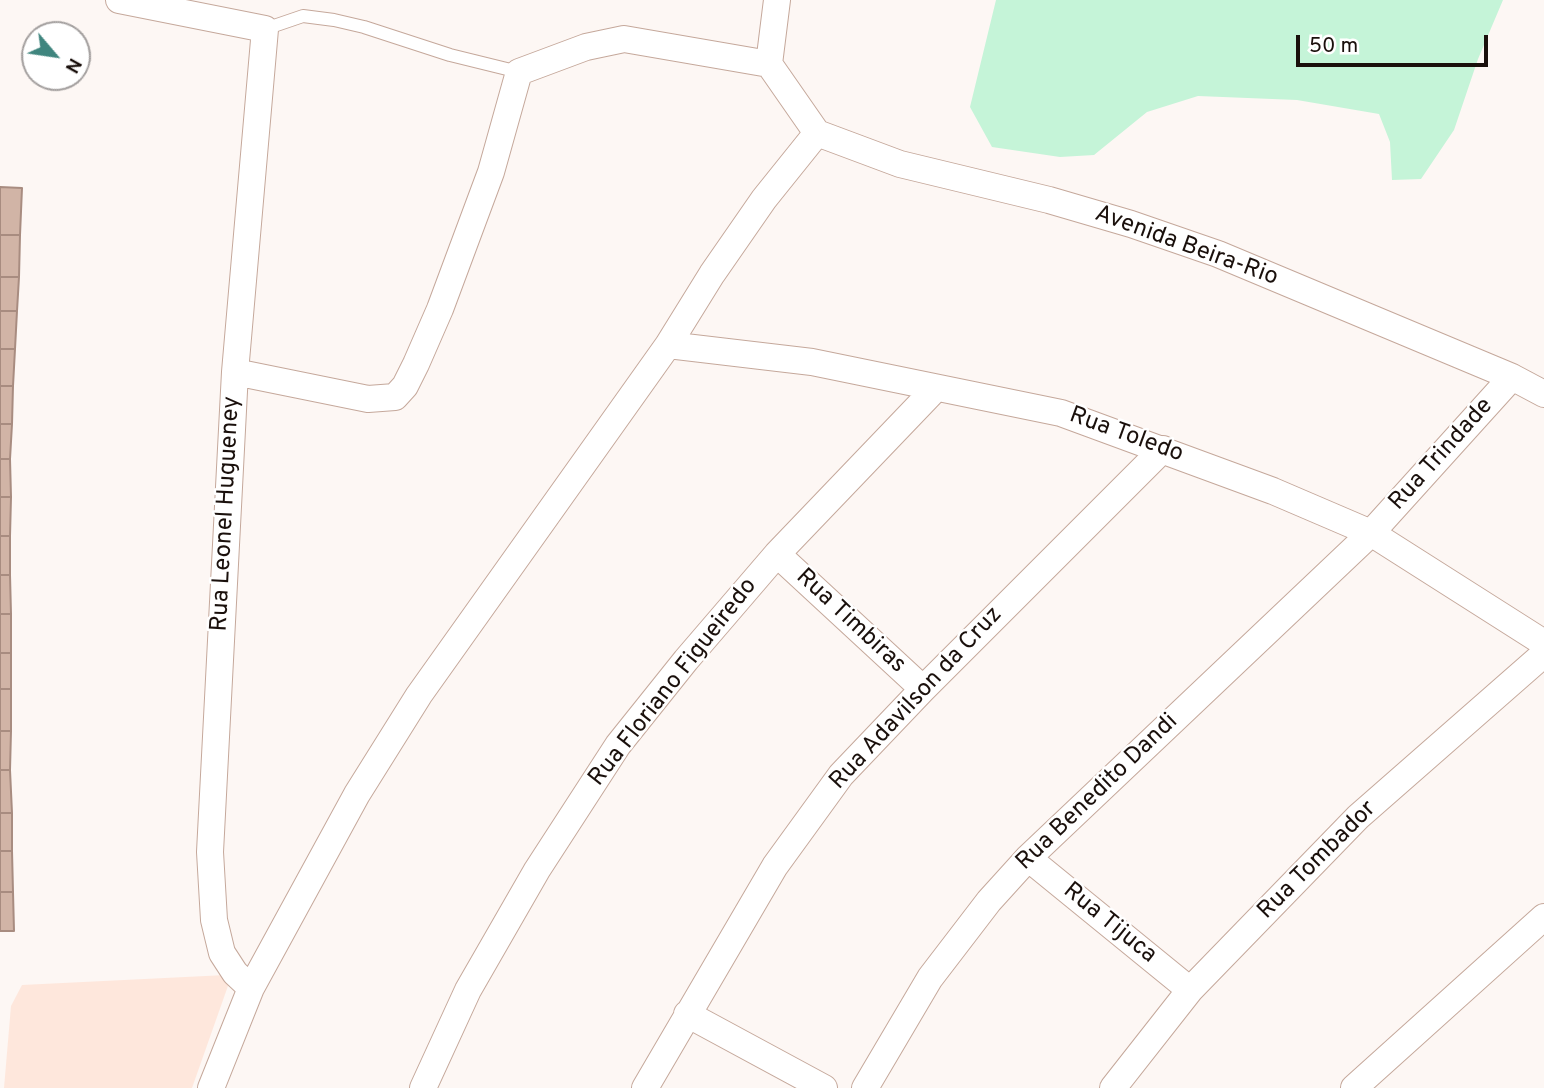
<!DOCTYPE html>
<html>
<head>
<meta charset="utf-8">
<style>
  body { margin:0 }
  #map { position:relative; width:1544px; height:1088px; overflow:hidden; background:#fdf7f4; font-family:Overpass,sans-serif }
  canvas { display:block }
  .north { position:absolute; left:21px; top:21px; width:70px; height:70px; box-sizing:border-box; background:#fff; border:2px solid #a39f9e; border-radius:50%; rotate:119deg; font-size:19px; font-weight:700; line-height:28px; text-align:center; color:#1a100c }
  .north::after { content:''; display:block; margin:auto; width:24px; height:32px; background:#3f857e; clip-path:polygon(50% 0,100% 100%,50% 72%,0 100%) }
  .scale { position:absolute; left:1296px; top:35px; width:192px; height:32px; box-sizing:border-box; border:4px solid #1a100c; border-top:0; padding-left:9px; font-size:21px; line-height:24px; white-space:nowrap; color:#1a100c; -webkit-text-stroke:5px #fff; paint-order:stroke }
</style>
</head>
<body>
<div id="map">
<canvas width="1544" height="1088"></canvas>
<div class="north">N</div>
<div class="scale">50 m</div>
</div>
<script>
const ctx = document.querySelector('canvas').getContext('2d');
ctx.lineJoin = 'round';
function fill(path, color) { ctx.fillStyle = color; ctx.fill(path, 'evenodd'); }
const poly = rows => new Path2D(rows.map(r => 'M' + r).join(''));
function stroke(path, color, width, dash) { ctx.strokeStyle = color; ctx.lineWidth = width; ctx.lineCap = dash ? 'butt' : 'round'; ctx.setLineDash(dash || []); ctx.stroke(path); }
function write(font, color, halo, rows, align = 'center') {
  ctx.font = font + ' Overpass,sans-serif'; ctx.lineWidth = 5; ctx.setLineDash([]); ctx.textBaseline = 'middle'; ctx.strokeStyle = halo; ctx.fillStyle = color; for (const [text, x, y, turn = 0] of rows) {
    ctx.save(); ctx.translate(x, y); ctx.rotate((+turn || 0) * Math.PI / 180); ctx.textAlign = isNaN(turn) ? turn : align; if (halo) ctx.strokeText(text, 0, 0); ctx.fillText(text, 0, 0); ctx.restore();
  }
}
fill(poly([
  [226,975,229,983,192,1088,4,1088,11,1006,22,985]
]), '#fee7dc');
fill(poly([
  [996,0,1503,0,1478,59,1454,130,1421,179,1392,180,1390,142,1379,114,1297,100,1198,96,1147,112,1094,155,1060,157,992,147,970,107]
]), '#c5f4d8');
const building = poly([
  [0,187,22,188,20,235,0,235,0,187],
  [0,235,20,235,19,277,0,277,0,235],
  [0,277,19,277,17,311,0,311,0,277],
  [0,311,17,311,15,349,0,349,0,311],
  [0,349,15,349,13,386,0,386,0,349],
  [0,386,13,386,12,424,0,424,0,386],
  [0,424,12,424,10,459,0,459,0,424],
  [0,459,10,459,11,497,0,497,0,459],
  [0,497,11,497,10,536,0,536,0,497],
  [0,536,10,536,10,575,0,575,0,536],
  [0,575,10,575,11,614,0,614,0,575],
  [0,614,11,614,11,653,0,653,0,614],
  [0,653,11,653,11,689,0,689,0,653],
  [0,689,11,689,11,731,0,731,0,689],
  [0,731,11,731,10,770,0,770,0,731],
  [0,770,10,770,12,813,0,813,0,770],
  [0,813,12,813,12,851,0,851,0,813],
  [0,851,12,851,13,892,0,892,0,851],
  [0,892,13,892,14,931,0,931,0,892]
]);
fill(building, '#d1b4a6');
stroke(building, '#a88c80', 2);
const service = poly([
  [265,29,303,16,334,20,364,27,450,55,519,72]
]);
const minor = poly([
  [119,0,265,29,235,372,210,852,214,920,222,953,235,973,251,988],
  [769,64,817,133],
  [769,64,777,0],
  [817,133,900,164,1049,200,1131,224,1218,254,1512,377,1544,394],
  [668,345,812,362,1061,413,1273,491,1371,533,1544,643],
  [235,372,368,399,395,397,405,386,416,364,440,309,491,172,519,72,586,47,624,39,769,64],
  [777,554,923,689],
  [1028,858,1190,990],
  [687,1014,824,1088],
  [211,1088,251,988,357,794,419,695,668,345,712,274,764,199,817,133],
  [423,1088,468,990,537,870,618,745,686,660,777,554,936,388],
  [645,1088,775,866,841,775,923,689,1163,449],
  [865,1088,930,978,989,901,1028,858,1371,533,1512,377],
  [1113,1088,1190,990,1358,817,1544,654],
  [1354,1088,1544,917]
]);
stroke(service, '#c5a89b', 14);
stroke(minor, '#c5a89b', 28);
stroke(service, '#fff', 12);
stroke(minor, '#fff', 26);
write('24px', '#1a100c', '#fff', [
  ["Avenida Beira-Rio",1186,247,20],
  ["Rua Toledo",1126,436,20],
  ["Rua Trindade",1442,455,-48],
  ["Rua Leonel Hugueney",227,514,-87],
  ["Rua Timbiras",850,622,43],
  ["Rua Floriano Figueiredo",674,683,-52],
  ["Rua Adavilson da Cruz",917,699,-47],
  ["Rua Benedito Dandi",1098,793,-44],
  ["Rua Tombador",1318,861,-45],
  ["Rua Tijuca",1109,924,39]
]);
</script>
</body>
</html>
